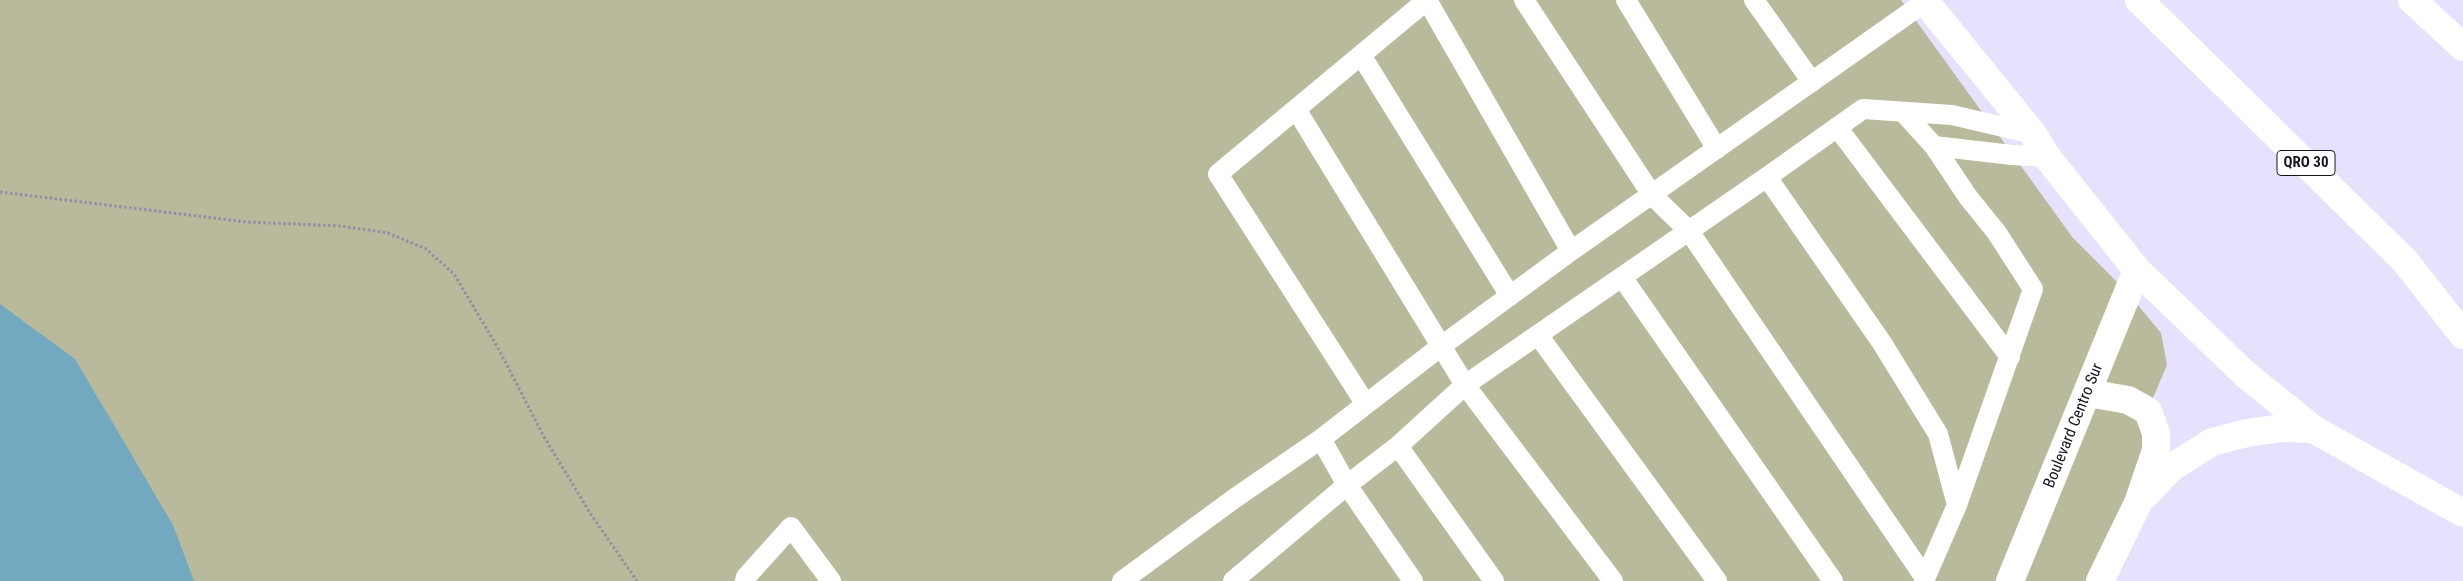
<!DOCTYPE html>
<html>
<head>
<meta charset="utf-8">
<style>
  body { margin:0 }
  canvas { display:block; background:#e7e1fd }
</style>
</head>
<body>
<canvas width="2463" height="581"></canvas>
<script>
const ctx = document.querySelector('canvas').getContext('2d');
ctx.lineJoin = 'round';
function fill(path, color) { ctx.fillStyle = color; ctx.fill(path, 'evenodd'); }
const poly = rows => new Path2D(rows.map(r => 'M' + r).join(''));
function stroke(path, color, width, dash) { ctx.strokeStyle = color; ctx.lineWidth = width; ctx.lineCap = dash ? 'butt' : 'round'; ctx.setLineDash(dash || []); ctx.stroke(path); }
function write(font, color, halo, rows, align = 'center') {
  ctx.font = font + ' "Roboto Condensed",sans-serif'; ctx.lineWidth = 4; ctx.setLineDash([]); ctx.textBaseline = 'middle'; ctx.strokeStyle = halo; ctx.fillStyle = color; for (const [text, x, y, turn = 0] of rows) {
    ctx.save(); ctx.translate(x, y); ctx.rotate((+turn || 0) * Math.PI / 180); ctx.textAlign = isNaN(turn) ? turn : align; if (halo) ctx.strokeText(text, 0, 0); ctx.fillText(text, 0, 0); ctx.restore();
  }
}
fill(poly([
  [0,0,1901,0,2073,238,2128,293,2161,333,2167,365,2141,426,2156,433,2100,581,0,581]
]), '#b8ba9b');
fill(poly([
  [0,304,75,359,173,525,194,581,0,581]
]), '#73a9c0');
stroke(poly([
  [0,192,247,222,341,226,388,233,426,249,454,274,498,348,543,435,590,513,637,581]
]), '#938ea3', 3, [2.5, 2.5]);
stroke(poly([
  [1427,0,1571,251],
  [1524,0,1652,195,1689,231,1925,578],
  [1626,0,1717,149],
  [1754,0,1812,82],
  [1361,55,1510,296],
  [1296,109,1465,385,1613,581],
  [1903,112,1934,146,1968,197,1997,233,2033,289,1957,505,1924,581],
  [1837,127,2010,357],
  [1934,146,2012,155,2047,157],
  [1767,177,1882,343,1938,434,1957,505],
  [1622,277,1833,581],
  [1538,335,1717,581],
  [1365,403,1218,174,1427,0],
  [1321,439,1347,485,1413,581],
  [1398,446,1494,581],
  [745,581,746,577,791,527,831,581],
  [1122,581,1235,498,1321,439,1440,347,1571,251,1925,2],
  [1233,581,1347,485,1398,446,1465,385,1767,177,1863,109,1952,115,2033,134]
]), '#fff', 20);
stroke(poly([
  [2088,393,2128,400,2148,411,2156,433,2156,450,2138,503,2100,581],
  [2144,496,2171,468,2212,442,2247,433,2283,428,2313,429],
  [2010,581,2137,270]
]), '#fff', 28);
stroke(poly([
  [1924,0,2033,134,2047,157,2137,270,2245,374,2313,429,2463,513],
  [2139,0,2405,261,2463,335],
  [2412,0,2463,47]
]), '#fff', 28);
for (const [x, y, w] of [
  [2306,163,58]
]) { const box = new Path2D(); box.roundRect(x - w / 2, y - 12.5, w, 25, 4); ctx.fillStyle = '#fff'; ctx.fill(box); stroke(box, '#171420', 1); }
write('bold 15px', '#171420', null, [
  ["QRO 30",2306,163]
]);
write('16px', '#171420', '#fff', [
  ["Boulevard Centro Sur",2074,426,-68]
]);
</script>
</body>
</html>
